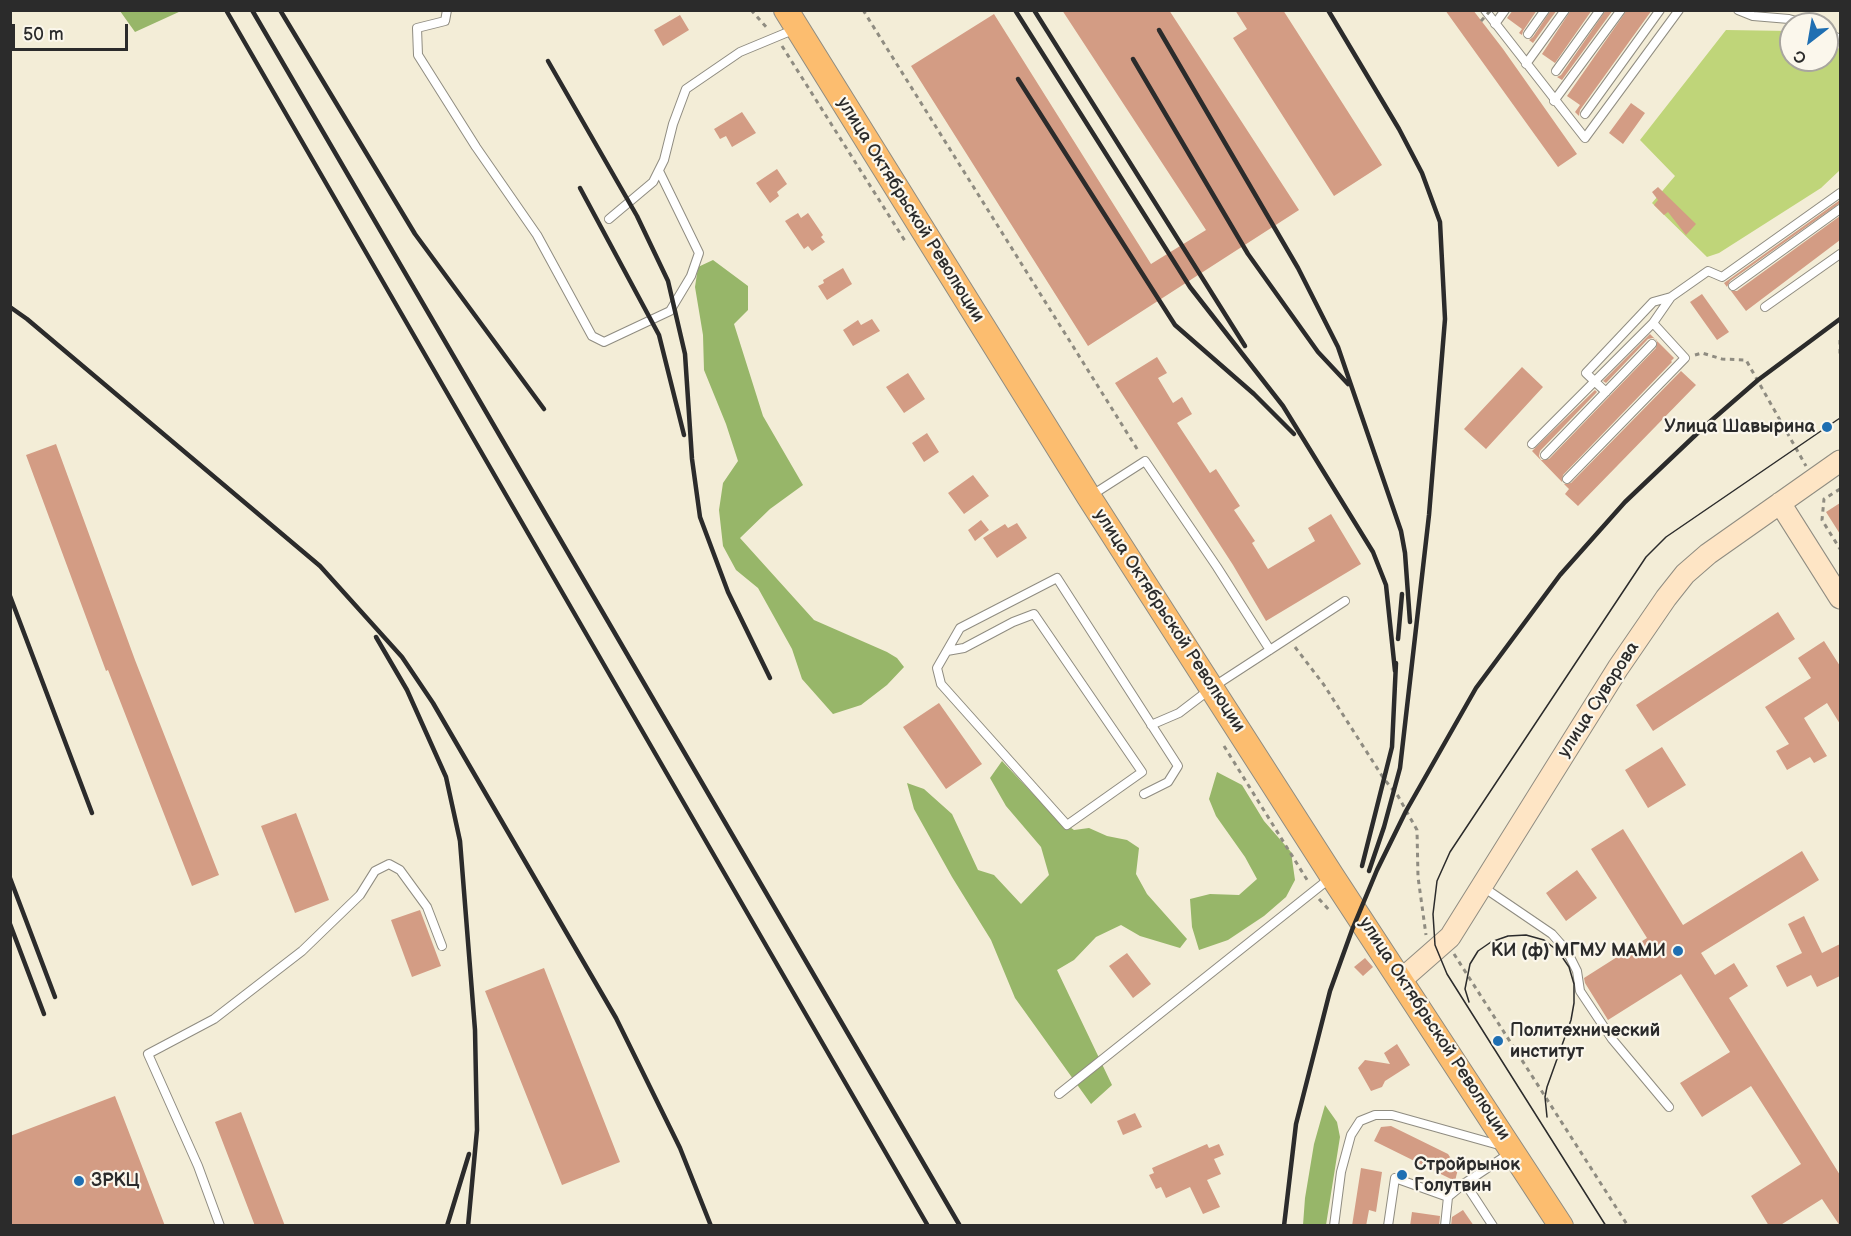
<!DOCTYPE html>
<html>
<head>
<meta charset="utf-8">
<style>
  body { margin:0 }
  #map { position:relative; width:1851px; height:1236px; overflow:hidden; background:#f3edd7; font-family:"Balsamiq Sans",sans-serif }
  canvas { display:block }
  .frame { position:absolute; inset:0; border:12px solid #2b2b2b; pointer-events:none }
  .north { position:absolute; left:1779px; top:12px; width:60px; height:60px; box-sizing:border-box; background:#fbf7ec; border:2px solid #a8a59f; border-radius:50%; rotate:211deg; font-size:16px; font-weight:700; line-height:24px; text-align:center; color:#2b2b2b }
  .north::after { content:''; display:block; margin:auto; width:21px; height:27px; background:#1f6fb2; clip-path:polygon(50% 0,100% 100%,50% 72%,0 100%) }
  .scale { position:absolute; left:12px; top:24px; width:116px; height:27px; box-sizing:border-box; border:3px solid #2b2b2b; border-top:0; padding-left:8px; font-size:18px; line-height:21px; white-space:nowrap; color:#2b2b2b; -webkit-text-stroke:4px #fbf7ec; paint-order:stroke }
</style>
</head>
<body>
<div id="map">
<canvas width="1851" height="1236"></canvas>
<div class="frame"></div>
<div class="north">С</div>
<div class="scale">50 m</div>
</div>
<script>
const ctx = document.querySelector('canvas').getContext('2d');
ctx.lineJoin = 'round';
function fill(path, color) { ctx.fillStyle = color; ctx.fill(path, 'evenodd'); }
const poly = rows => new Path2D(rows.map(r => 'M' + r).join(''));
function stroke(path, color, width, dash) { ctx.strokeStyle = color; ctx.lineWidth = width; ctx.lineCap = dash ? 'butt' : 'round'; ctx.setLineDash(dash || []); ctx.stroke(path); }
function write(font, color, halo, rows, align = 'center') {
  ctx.font = font + ' "Balsamiq Sans",sans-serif'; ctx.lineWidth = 4.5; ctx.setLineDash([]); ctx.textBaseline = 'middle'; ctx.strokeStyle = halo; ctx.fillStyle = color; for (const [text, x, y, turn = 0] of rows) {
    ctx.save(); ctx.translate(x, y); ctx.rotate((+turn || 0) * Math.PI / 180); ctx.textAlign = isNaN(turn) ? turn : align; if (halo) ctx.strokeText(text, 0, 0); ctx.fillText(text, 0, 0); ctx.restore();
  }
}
fill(poly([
  [1726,30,1791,31,1791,60,1827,60,1827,43,1840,49,1840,170,1821,188,1719,253,1707,257,1652,203,1675,176,1640,140]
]), '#bfd579');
fill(poly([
  [120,11,181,11,135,32],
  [713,260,748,286,748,310,734,324,763,416,803,485,770,509,740,538,814,620,887,652,897,658,904,667,887,685,861,705,833,714,802,679,792,649,758,588,736,570,723,546,719,510,723,483,738,461,726,424,704,370,703,335,695,287,698,267],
  [1002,761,1054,816,1074,830,1089,828,1107,836,1127,840,1139,848,1136,874,1147,894,1187,939,1180,948,1140,936,1121,925,1096,937,1074,960,1057,970,1112,1085,1091,1104,1015,998,991,940,952,877,914,809,907,783,924,789,952,814,978,870,994,875,1021,904,1049,875,1041,847,1006,806,990,778],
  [1217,772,1242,785,1264,821,1291,852,1295,880,1286,897,1264,916,1228,940,1199,950,1192,927,1190,899,1210,894,1239,895,1257,879,1245,857,1216,816,1209,799],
  [1325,1105,1337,1122,1340,1137,1326,1225,1303,1225,1305,1198,1314,1144]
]), '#97b669');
fill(poly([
  [1062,10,1169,10,1299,210,1088,346,911,66,994,14,1151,264,1206,230],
  [1235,10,1283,10,1382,165,1334,196,1233,38,1247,29],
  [1445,10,1473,10,1503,49,1577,154,1558,167],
  [1513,10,1537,10,1523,31,1522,35,1519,33,1522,29,1507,18],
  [1551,10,1557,10,1533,43,1529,40,1533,37],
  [1571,10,1592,10,1555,63,1542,54],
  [1606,10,1613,10,1562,80,1557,77,1561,75],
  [1627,10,1652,10,1580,110,1579,116,1575,112,1580,105,1567,96],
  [680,15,689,30,663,46,654,30],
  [1631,103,1645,113,1623,144,1609,133],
  [742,112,756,133,732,147,726,136,720,139,714,129],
  [777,169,787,184,777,192,779,196,770,203,756,183],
  [1658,187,1696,224,1686,235,1668,212,1664,215,1654,205,1658,200,1652,192],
  [1840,200,1840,203,1730,281,1727,287,1724,283],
  [798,213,801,218,808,213,823,235,821,237,825,242,812,251,808,246,804,249,785,221],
  [1840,216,1840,240,1746,311,1731,291,1737,291],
  [843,268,852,284,827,300,818,286,824,283,823,280],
  [1702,294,1729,332,1717,340,1690,302],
  [872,319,880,331,853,346,843,330,858,320,861,325],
  [1650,334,1674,358,1671,361,1672,362,1563,475,1562,482,1532,451,1595,390,1597,392,1540,451,1539,456,1541,460,1549,459,1656,348,1657,340,1653,338,1648,339,1606,383,1603,381],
  [1157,357,1167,373,1158,378,1173,403,1182,397,1192,414,1177,423,1210,473,1216,469,1240,506,1234,510,1255,541,1252,543,1268,569,1315,541,1308,528,1331,514,1361,564,1266,621,1233,565,1115,383],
  [1522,367,1543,387,1486,449,1464,429],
  [1681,371,1696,385,1578,506,1565,494,1569,489,1564,484,1571,483],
  [908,373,925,399,904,413,886,387],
  [927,433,939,452,924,462,912,443],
  [56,444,135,660,219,875,192,886,108,670,106,671,26,455],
  [973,475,989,496,964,514,948,493],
  [1840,503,1840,534,1826,512],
  [981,520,989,530,975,541,968,530],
  [1017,523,1027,538,997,558,983,538,1005,524,1008,528],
  [1778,612,1795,639,1653,731,1636,705],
  [1824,641,1840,666,1840,724,1827,703,1804,718,1827,756,1814,763,1810,757,1787,770,1776,751,1789,744,1765,707,1811,678,1798,658],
  [939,703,982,764,946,789,903,727],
  [1662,747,1686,785,1648,808,1625,770],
  [296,813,329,900,295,913,261,826],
  [1623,829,1683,925,1802,851,1819,880,1701,953,1715,975,1734,963,1748,986,1729,998,1840,1175,1840,1226,1822,1199,1779,1226,1769,1226,1751,1196,1801,1164,1751,1086,1702,1117,1680,1083,1730,1052,1681,974,1608,1020,1585,983,1584,978,1647,938,1591,849],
  [1577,870,1597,898,1566,921,1546,893],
  [420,910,441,966,412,977,391,920],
  [1804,916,1822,953,1840,944,1840,976,1817,987,1811,975,1787,987,1776,966,1802,953,1788,924],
  [1127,953,1151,984,1133,998,1109,966],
  [1365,958,1373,967,1363,976,1354,967],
  [544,968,620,1162,562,1185,485,991],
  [1397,1044,1410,1065,1385,1081,1382,1087,1371,1091,1358,1068,1365,1060,1390,1064,1384,1053],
  [115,1096,165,1226,10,1226,10,1136],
  [241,1112,285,1226,255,1226,215,1122],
  [1135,1113,1142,1127,1123,1135,1117,1121],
  [1391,1126,1448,1154,1458,1169,1455,1181,1374,1141,1381,1127],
  [1207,1144,1209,1148,1219,1144,1224,1155,1214,1159,1221,1174,1207,1180,1220,1207,1203,1214,1190,1187,1166,1198,1161,1187,1156,1189,1149,1175,1154,1173,1152,1168],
  [1361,1168,1382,1172,1376,1212,1369,1210,1366,1226,1352,1226],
  [1463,1210,1474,1226,1451,1226,1452,1217],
  [1412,1212,1440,1216,1439,1226,1410,1226]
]), '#d39c84');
const lane = poly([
  [447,10,445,21,417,28,418,55,476,147,537,235,592,336,604,342,670,311,691,276,699,253,659,171],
  [1485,10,1585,138,1679,10],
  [1738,10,1753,16,1789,19,1807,24],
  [1495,24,1505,10],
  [1827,33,1840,39],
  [1528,34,1545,10],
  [1526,64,1565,10],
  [1556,71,1600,10],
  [1554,101,1621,10],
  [1585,114,1660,10],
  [609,219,653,182,664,160,673,124,686,89,740,52,793,30],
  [1733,286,1840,209],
  [1765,307,1840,254],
  [1606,392,1586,373,1653,302,1671,297],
  [1532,444,1653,323,1671,297,1708,271,1722,277,1840,193],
  [1545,455,1652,344],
  [1567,479,1685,358,1653,323],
  [1092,495,1145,461,1217,567,1270,650],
  [947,651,964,648,1013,622,1034,614,1142,772,1067,825,941,684,937,668,960,628,1057,578,1178,766,1168,782,1144,794],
  [1151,725,1179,713,1213,687,1345,601],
  [1483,887,1552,934,1567,951,1577,971,1580,991,1612,1039,1669,1107],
  [1059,1094,1329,879],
  [220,1226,198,1166,148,1054,214,1019,302,951,360,895,375,871,389,864,400,870,427,907,442,946],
  [1334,1226,1341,1172,1351,1135,1360,1121,1375,1115,1392,1115,1499,1145],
  [1388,1226,1395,1178,1448,1197,1465,1183],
  [1445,1226,1448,1197],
  [1493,1226,1465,1183,1510,1153]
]);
const secondary = poly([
  [1780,503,1840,598],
  [1401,980,1450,937,1618,668,1666,598,1685,574,1708,554,1840,461]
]);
const primary = poly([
  [786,10,1089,497,1332,876,1561,1226]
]);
stroke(lane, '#8f8c81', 10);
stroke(secondary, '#8f8c81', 23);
stroke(primary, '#8f8c81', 26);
stroke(poly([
  [751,10,768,29],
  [863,10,1139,452],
  [782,46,905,241],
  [1840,340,1840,355],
  [1695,355,1702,353,1722,359,1746,360,1806,466],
  [1840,489,1824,499,1822,520,1840,549],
  [1295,647,1324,685,1384,779,1398,796,1417,830,1418,877,1426,935],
  [1224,746,1309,883],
  [1319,899,1331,912],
  [1454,954,1628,1226]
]), '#8f8c81', 3, [4.5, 4.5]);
stroke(lane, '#fff', 8);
stroke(secondary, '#fee5c5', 21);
stroke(primary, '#fcbd6f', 24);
stroke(poly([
  [1469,1002,1465,989,1470,964,1478,951,1491,942,1508,936,1526,935,1544,940,1558,951,1569,967,1574,984,1574,1003,1571,1020,1547,1087,1545,1097,1547,1117],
  [1606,1226,1447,974,1435,945,1433,914,1437,881,1450,852,1646,557,1666,537,1840,418]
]), '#2b2b2b', 1.5);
stroke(poly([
  [226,10,928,1226],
  [252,10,960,1226],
  [280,10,415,234,544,409],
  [1015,10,1190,287,1283,406,1373,552,1386,585,1395,671],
  [1034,10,1245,346],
  [1328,10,1399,129,1422,173,1440,222,1445,319,1429,515,1400,768,1384,827,1369,871],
  [1159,30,1298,268,1338,347,1401,531,1405,553,1410,622],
  [1133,59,1248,254,1318,352,1348,384],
  [548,61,637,216,668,281,685,354,692,459,700,517,728,592,770,678],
  [1018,79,1175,325,1254,394,1294,434],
  [580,188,659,335,684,435],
  [10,307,27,319,320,566,402,657,433,703,616,1018,680,1148,711,1226],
  [10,596,92,813],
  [376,637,407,690,446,777,460,841,475,1030,477,1130,468,1226],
  [1398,639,1402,594],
  [1362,866,1392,747,1396,663],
  [10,878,55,997],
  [10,924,44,1014],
  [447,1226,469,1154],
  [1284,1226,1296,1124,1330,991,1352,930,1377,870,1406,811,1476,688,1560,575,1625,502,1705,426,1758,380,1840,319]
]), '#2b2b2b', 4.5);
stroke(poly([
  [1481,21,1491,10]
]), '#8f8c81', 3, [4.5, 4.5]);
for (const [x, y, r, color] of [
  [1827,427,6,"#1f6fb2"],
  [1678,951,6,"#1f6fb2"],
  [1498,1041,6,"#1f6fb2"],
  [1402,1175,6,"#1f6fb2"],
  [79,1181,6,"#1f6fb2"]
]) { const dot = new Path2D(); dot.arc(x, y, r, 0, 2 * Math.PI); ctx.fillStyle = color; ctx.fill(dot); stroke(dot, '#fbf7ec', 2); }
write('18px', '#2b2b2b', '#fbf7ec', [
  ["улица Октябрьской Революции",910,210,58],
  ["улица Октябрьской Революции",1169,621,57],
  ["улица Суворова",1599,700,-57],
  ["улица Октябрьской Революции",1434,1029,57]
]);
write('bold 18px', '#2b2b2b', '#fbf7ec', [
  ["Улица Шавырина",1815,427,"right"],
  ["КИ (ф) МГМУ МАМИ",1666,951,"right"],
  ["Политехнический",1510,1031],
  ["институт",1510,1052],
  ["Стройрынок",1414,1165],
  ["Голутвин",1414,1186],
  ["ЗРКЦ",91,1181]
], 'left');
</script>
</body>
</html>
